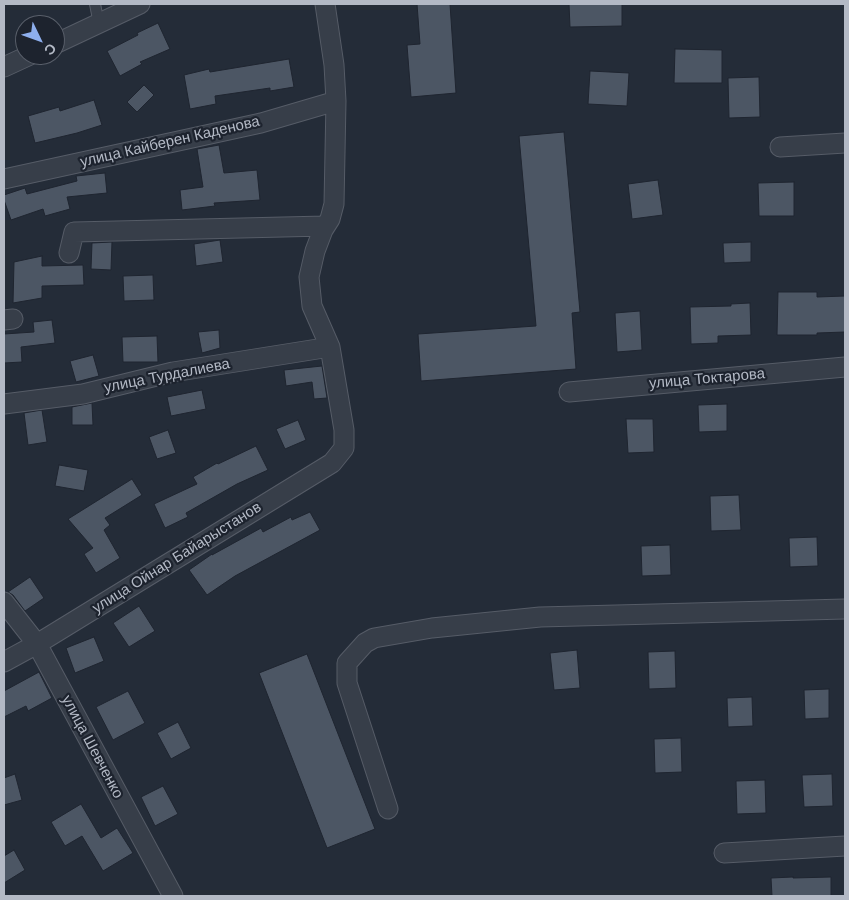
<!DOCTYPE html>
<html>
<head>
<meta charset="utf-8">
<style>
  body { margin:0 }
  #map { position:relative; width:849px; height:900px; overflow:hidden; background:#242c38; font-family:Helvetica,sans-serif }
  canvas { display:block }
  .frame { position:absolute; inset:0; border:5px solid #b3b9c5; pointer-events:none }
  .north { position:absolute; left:15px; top:15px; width:50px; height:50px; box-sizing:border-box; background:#1d232e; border:1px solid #595f6a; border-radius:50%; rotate:132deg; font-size:14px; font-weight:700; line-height:20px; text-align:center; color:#b3b9c5 }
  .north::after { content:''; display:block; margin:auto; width:18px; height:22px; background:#8eafee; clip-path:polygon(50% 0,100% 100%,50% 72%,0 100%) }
</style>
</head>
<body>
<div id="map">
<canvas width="849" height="900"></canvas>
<div class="frame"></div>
<div class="north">С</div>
</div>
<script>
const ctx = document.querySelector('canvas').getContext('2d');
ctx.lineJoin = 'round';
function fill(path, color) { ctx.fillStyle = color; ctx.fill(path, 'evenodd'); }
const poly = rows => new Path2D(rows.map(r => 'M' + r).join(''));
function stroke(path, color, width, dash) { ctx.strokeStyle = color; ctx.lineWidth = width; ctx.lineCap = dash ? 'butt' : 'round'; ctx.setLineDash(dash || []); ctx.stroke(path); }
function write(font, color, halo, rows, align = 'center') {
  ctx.font = font + ' Helvetica,sans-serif'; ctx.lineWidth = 4.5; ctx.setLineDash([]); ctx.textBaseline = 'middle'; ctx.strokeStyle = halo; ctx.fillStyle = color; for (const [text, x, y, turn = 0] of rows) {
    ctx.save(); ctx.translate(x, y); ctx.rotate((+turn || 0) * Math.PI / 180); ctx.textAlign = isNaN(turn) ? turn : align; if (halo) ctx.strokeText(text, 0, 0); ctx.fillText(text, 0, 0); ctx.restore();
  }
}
const building = poly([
  [417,4,450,4,456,93,411,97,407,45,420,44,417,4],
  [569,4,622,4,622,26,570,27,569,4],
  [158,23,170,49,140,62,142,64,120,76,107,51,138,35,137,33,158,23],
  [675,49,722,50,722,83,674,83,675,49],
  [289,59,294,87,270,91,270,88,215,96,216,104,190,109,184,75,209,69,210,72,289,59],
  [590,71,629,73,627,106,588,104,590,71],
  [759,77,760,117,729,118,728,78,759,77],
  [144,85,154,95,137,112,127,102,144,85],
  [94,100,102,125,77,133,35,143,28,116,59,107,60,111,94,100],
  [564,132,580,312,572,313,576,369,421,381,418,334,536,326,519,136,564,132],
  [219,145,224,173,257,170,260,200,214,203,215,206,182,210,180,190,203,187,197,149,219,145],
  [105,173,107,193,67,197,70,209,45,216,43,209,11,220,4,200,4,195,25,188,27,194,77,181,76,176,105,173],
  [658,180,663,215,632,219,628,184,658,180],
  [794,182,794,216,759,216,758,183,794,182],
  [220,240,223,262,196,266,194,244,220,240],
  [112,242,111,270,91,269,92,243,112,242],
  [751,242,751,262,724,263,723,243,751,242],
  [42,256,42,266,83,265,84,285,42,286,42,298,13,303,14,262,42,256],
  [153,275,154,300,124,301,123,276,153,275],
  [778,292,817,292,817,297,845,296,845,332,817,333,817,335,777,335,778,292],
  [750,303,751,335,718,336,718,343,691,344,690,307,731,306,731,304,750,303],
  [640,311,642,350,617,352,615,313,640,311],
  [52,320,55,343,21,347,22,362,4,363,4,334,34,332,33,322,52,320],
  [219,330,220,348,202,353,198,332,219,330],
  [157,336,158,362,123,362,122,337,157,336],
  [93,355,99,376,76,382,70,361,93,355],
  [322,366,327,398,314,399,312,382,286,386,284,370,322,366],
  [202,390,206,409,171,416,167,397,202,390],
  [92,403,93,425,72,425,72,407,92,403],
  [727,404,727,431,699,432,698,405,727,404],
  [42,410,47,442,28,445,24,413,42,410],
  [626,419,653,419,654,452,628,453,626,419],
  [298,420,306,440,285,449,276,429,298,420],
  [168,430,176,453,157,459,149,437,168,430],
  [256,446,268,470,237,484,186,513,188,517,165,528,154,504,197,484,193,477,217,463,218,464,256,446],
  [59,465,88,470,84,491,55,486,59,465],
  [132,479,142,495,105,518,110,525,104,530,120,558,96,573,84,554,93,548,68,519,132,479],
  [739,495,741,530,711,531,710,496,739,495],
  [310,512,320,530,235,576,207,595,189,570,212,554,212,555,261,528,263,532,291,517,292,520,310,512],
  [817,537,818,566,790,567,789,538,817,537],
  [670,545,671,575,642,576,641,546,670,545],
  [30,577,44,598,25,611,13,595,8,592,30,577],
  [139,606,155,631,129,647,113,623,139,606],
  [94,637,104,661,75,673,66,648,94,637],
  [577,650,580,688,554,690,550,653,577,650],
  [675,651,676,688,649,689,648,652,675,651],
  [307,654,375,829,327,848,259,673,307,654],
  [39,672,52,698,28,711,26,706,4,717,4,691,39,672],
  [829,689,829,718,805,719,804,690,829,689],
  [128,691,145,723,113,740,96,707,128,691],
  [752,697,753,726,728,727,727,698,752,697],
  [178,722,191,748,171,759,157,733,178,722],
  [681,738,682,772,655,773,654,739,681,738],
  [15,774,22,800,4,805,4,778,15,774],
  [832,774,833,806,804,807,802,775,832,774],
  [765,780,766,813,737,814,736,781,765,780],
  [163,786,178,814,155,826,141,797,163,786],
  [81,804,101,838,117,828,133,853,103,871,82,836,65,846,51,822,81,804],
  [14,850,25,870,4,883,4,856,14,850],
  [793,877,793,878,831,877,831,896,772,896,771,878,793,877]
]);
fill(building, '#4c5664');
stroke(building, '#1f2530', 1);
const lane = poly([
  [95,4,99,24]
]);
const street = poly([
  [55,44,140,4],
  [4,67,30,55],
  [780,147,845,143],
  [4,179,261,123,336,101],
  [69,253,74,232,325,226],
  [4,320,13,319],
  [569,392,845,367],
  [4,404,83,394,173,372,330,347],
  [4,602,37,644,173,896],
  [4,662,37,644,332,463,344,448,344,430,330,347,312,306,309,277,315,251,323,230,330,219,334,204,336,101,334,65,325,4],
  [388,809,347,683,347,663,365,643,374,638,432,628,540,617,845,609],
  [724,853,845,846]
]);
stroke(lane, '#565c67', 12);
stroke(street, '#565c67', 21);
stroke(lane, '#373e49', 10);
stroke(street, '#373e49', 19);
write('15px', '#b3b9c5', '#1d232e', [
  ["улица Кайберен Каденова",170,142,-13],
  ["улица Турдалиева",167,376,-11],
  ["улица Токтарова",707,379,-5],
  ["улица Ойнар Байарыстанов",177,558,-32],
  ["улица Шевченко",92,747,62]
]);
</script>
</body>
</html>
